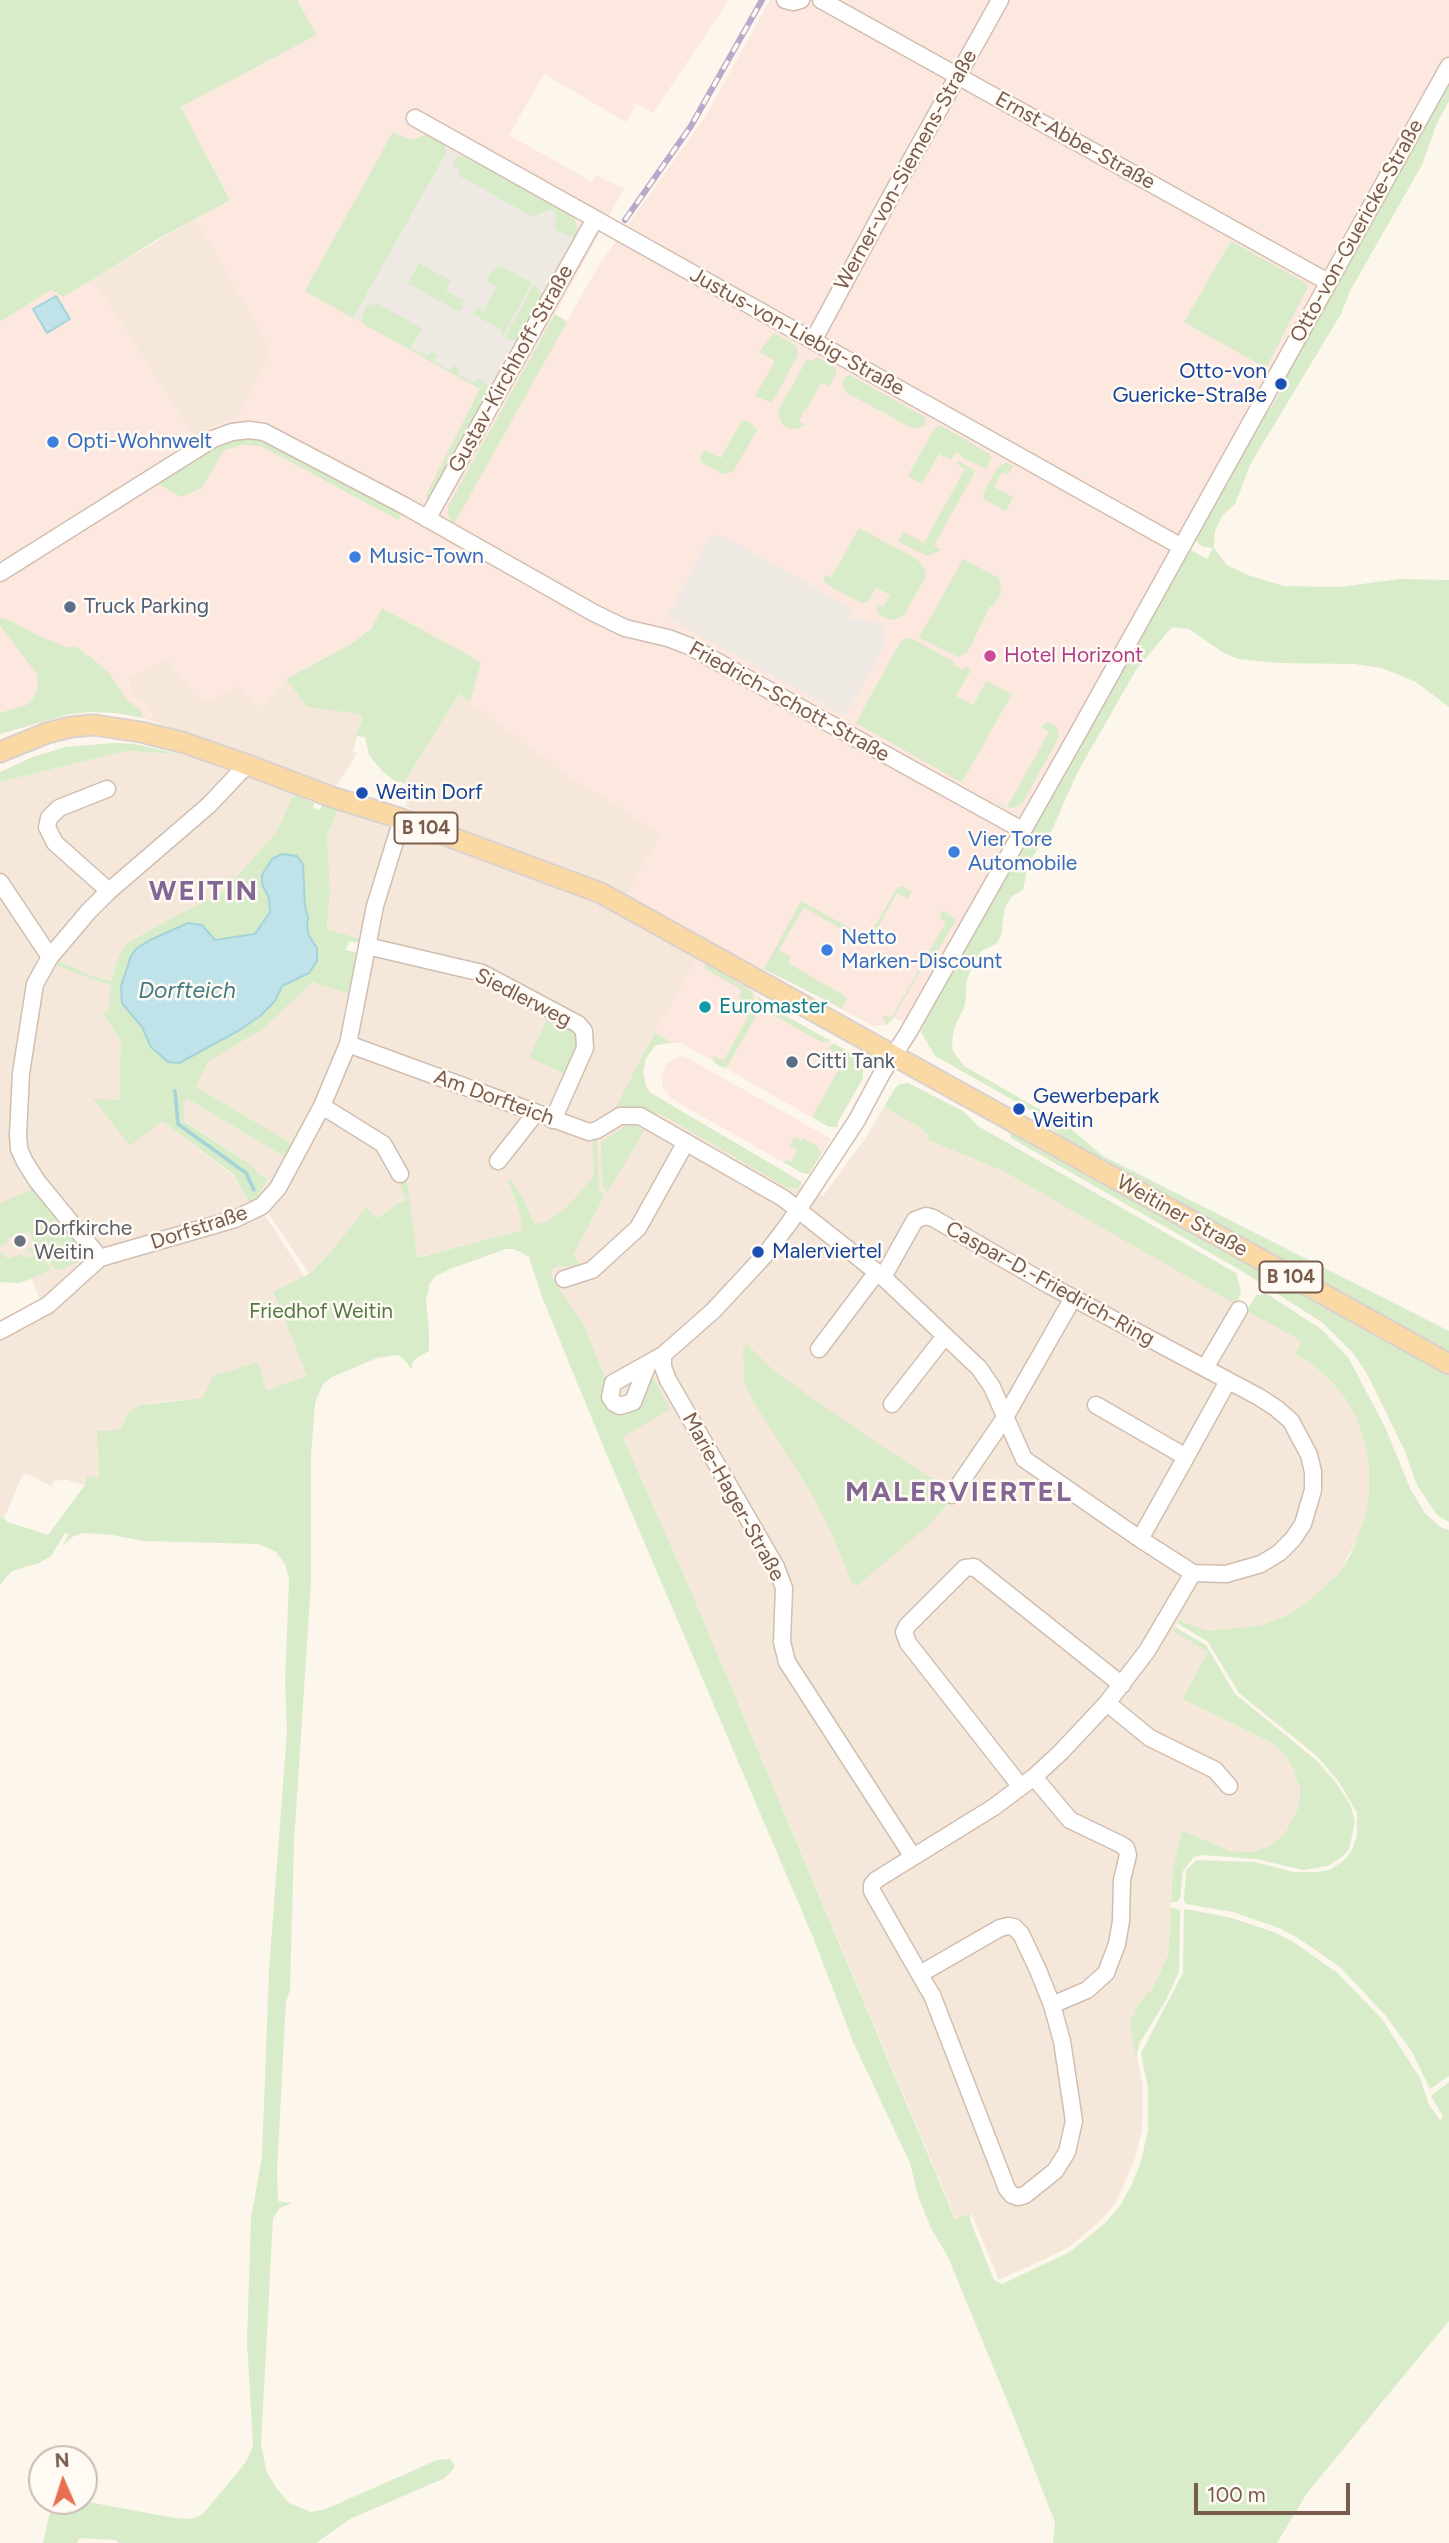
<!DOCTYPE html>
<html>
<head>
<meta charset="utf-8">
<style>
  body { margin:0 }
  #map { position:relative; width:1449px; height:2543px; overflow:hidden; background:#fdf6ec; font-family:Figtree,sans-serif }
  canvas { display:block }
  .north { position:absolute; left:28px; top:2445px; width:70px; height:70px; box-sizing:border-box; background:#fffaf3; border:2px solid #cabbb1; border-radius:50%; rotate:357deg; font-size:19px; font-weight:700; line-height:28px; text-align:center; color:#7a5c4d }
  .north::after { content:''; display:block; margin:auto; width:24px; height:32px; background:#e76f51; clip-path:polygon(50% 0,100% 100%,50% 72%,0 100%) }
  .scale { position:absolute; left:1194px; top:2483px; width:156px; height:32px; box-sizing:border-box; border:4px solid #7a5c4d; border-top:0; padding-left:9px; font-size:21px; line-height:24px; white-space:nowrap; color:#7a5c4d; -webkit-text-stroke:5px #fffaf3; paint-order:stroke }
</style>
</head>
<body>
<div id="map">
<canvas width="1449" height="2543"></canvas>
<div class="north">N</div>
<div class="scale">100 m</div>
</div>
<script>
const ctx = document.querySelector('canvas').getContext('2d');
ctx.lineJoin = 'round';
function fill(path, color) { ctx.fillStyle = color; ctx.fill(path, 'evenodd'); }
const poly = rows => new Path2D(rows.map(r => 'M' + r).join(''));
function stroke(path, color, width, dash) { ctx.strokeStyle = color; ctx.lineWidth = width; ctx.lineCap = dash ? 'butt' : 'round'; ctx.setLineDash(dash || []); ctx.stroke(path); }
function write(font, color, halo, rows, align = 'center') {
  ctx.font = font + ' Figtree,sans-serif'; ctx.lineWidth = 5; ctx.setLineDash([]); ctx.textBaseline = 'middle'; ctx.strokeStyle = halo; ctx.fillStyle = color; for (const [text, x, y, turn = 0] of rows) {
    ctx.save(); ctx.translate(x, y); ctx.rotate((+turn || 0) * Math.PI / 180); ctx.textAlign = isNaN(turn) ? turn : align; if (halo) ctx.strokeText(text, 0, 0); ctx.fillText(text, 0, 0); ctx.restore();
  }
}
fill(poly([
  [196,218,272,351,239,416,225,421,195,440,93,279],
  [162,660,169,661,197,696,239,685,257,708,286,679,307,707,359,714,363,718,353,751,357,754,336,786,150,720,152,714,129,695,130,678],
  [459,694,661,835,627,895,587,875,425,817,406,806,408,793,404,783],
  [126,751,179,754,200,759,248,774,294,795,275,834,222,893,173,917,127,943,119,955,111,981,88,974,59,961,53,963,111,986,110,1022,122,1040,119,1101,94,1100,130,1145,162,1121,233,1175,252,1207,265,1197,260,1194,268,1179,258,1174,254,1167,184,1120,184,1101,188,1099,287,1158,290,1144,283,1138,196,1087,208,1062,266,1027,312,982,354,994,365,940,327,929,330,890,327,835,338,810,537,879,596,902,698,959,655,1032,628,1085,823,1196,867,1136,884,1107,919,1127,928,1135,928,1140,1003,1171,1302,1341,1296,1354,1312,1364,1343,1395,1356,1416,1364,1440,1369,1466,1369,1496,1365,1517,1358,1537,1340,1572,1308,1602,1284,1617,1263,1625,1208,1631,1179,1620,1173,1631,1208,1652,1182,1699,1272,1743,1285,1755,1294,1770,1297,1783,1300,1784,1299,1806,1284,1835,1269,1846,1254,1852,1231,1851,1183,1832,1173,1867,1168,1955,1150,1993,1147,1993,1134,2010,1136,2012,1130,2020,1143,2088,1142,2129,1135,2159,1116,2202,1101,2220,1068,2248,999,2280,971,2213,956,2219,691,1591,612,1411,602,1397,606,1380,584,1326,555,1283,551,1274,552,1269,557,1266,582,1268,534,1224,525,1201,508,1180,521,1217,522,1230,416,1258,408,1185,404,1175,398,1178,406,1201,398,1202,378,1218,366,1207,331,1252,309,1274,266,1210,263,1212,305,1277,273,1292,307,1376,267,1390,258,1362,203,1398,150,1403,130,1411,119,1430,97,1448,99,1478,85,1485,63,1479,61,1481,55,1480,51,1486,32,1476,23,1474,4,1518,0,1515,0,1326,41,1303,32,1279,19,1283,0,1282,0,782]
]), '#f5e8da');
fill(poly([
  [297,0,729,0,653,113,636,104,626,122,544,74,509,135,592,182,596,175,624,189,555,314,567,321,599,265,705,117,770,0,1449,0,1449,79,1271,409,1265,409,951,970,921,1032,895,1018,886,1025,873,1026,783,978,745,961,627,895,660,835,620,807,580,784,470,702,480,662,382,608,371,629,351,644,286,679,257,708,239,685,205,702,197,696,169,661,162,660,130,678,130,695,147,706,152,714,150,720,117,713,91,712,70,714,0,734,0,322,51,290,64,297,93,279,194,439,225,420,239,416,272,351,196,218,230,199,181,107,317,35],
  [698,959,748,988,777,1011,858,1058,863,1069,863,1078,838,1122,838,1127,829,1127,681,1043,672,1043,655,1032],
  [681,1056,686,1057,831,1139,809,1174,802,1173,672,1099,663,1087,661,1075,666,1064]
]), '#fde8e0');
fill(poly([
  [393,132,411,140,426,135,574,216,577,222,580,232,490,395,305,291],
  [713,535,725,537,851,608,850,618,879,623,886,632,883,649,845,716,667,617,708,539]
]), '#efe9e4');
fill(poly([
  [0,0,297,0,317,35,181,107,230,200,158,239,64,297,51,290,0,322],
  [1449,79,1449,101,1437,123,1422,165,1350,291,1341,314,1251,463,1235,504,1222,516,1215,531,1214,548,1227,565,1248,575,1284,586,1339,587,1400,579,1449,580,1449,707,1416,682,1382,668,1354,664,1277,663,1239,659,1224,653,1189,629,1172,627,1136,670,1077,773,1052,830,1029,861,1023,890,1012,896,1005,907,1001,936,996,944,981,951,972,966,967,980,965,1005,954,1029,952,1042,953,1051,964,1066,1065,1124,1103,1156,1449,1331,1449,1357,1081,1152,1044,1122,1045,1118,935,1056,921,1032,951,970,1188,548,1207,559,1213,548,1203,547,1193,539,1265,409,1271,408,1285,383,1283,377],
  [393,132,411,140,426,135,444,144,446,153,353,318,305,291],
  [465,156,574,216,579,234,570,237,555,229,556,212,551,209,533,217,458,175,461,170,452,166,456,158],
  [1231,241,1306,283,1308,287,1266,368,1184,322],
  [419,263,451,281,446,291,463,300,463,309,457,311,408,283],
  [501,266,532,283,503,336,500,329,473,314,477,308,484,312,496,287,487,282,487,279,492,271],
  [534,284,542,294,543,300,521,338,512,341,505,337],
  [368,303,374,306,376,303,422,328,411,348,428,357,431,352,437,355,434,361,450,370,454,365,459,368,457,374,474,383,477,378,488,385,492,390,436,491,429,499,425,497,480,389,362,323,363,312],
  [555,314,567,322,455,522,452,522,448,515,448,506],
  [774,333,797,346,798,355,772,403,755,396,775,361,759,352],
  [817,357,836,368,837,372,829,387,821,383,806,410,804,410,799,421,805,425,798,429,787,428,781,422,778,411,807,359,810,361],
  [850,375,926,418,925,426,914,429,845,392,842,383,846,377],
  [742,420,750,422,757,430,733,472,722,474,701,462,700,458,704,450,721,458],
  [940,425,990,454,991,459,986,469,961,457,961,454,957,452,950,460,939,454,922,484,908,476,934,429],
  [249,435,286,447,285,453,290,455,294,451,404,512,398,520,261,446,242,445,224,450,202,488,181,497,155,482,215,445],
  [959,461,982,475,975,472,934,545,941,550,927,556,898,542,904,532,924,543,965,469,957,464],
  [1006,462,1013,466,1008,475,1002,472,994,487,1013,497,1006,511,984,499,983,494,997,468],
  [859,528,917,559,924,568,926,576,904,615,899,618,889,620,878,614,877,605,872,601,883,607,890,595,875,587,869,601,861,603,826,584,824,580,825,574,831,578],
  [963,559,999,578,1001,592,993,607,990,606,967,653,958,657,919,638],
  [382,608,481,662,470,702,459,694,404,783,395,781,383,772,369,755,365,737,356,736,363,717,358,714,307,707,286,679,351,644,371,629],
  [0,618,12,621,38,636,67,647,76,647,94,660,110,674,127,700,141,710,143,718,117,713,91,712,70,714,0,734,0,713,26,705,34,697,38,685,37,674,0,625],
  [906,638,913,639,954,662,955,665,963,670,965,667,971,670,956,696,973,705,987,681,1012,694,962,782,971,788,856,723,900,642],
  [1048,722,1057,727,1059,737,1022,804,1014,808,1005,807,979,792,1007,807,1049,732,1041,727],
  [114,743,135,744,179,754,126,751,0,782,0,772,33,757,65,747],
  [294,795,314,803,313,808,320,810,322,805,338,810,327,835,330,890,327,929,365,940,364,944,349,941,346,950,363,954,354,995,312,982,266,1027,208,1062,196,1087,283,1138,296,1148,290,1160,188,1099,184,1102,184,1121,254,1167,258,1174,268,1179,260,1193,265,1198,252,1207,233,1174,162,1121,130,1146,93,1099,119,1100,121,1040,103,1014,109,1010,111,986,52,964,59,961,88,974,111,981,119,955,127,943,173,917,222,893,275,834],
  [902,886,912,892,908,899,897,893,868,945,804,907,779,950,791,957,788,963,843,995,847,999,843,1006,845,1010,764,969,801,901,868,938,897,888],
  [943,910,956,920,940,947,924,965,894,1017,886,1025,883,1016,892,1017,946,922,939,918],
  [707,964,753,992,755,1018,728,1065,723,1068,715,1063,712,1056,724,1060,747,1018,737,1001,742,990,704,968],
  [759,997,777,1011,831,1041,821,1042,770,1013,758,1015,756,1002],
  [550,1014,577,1029,582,1038,565,1074,529,1057],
  [655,1032,672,1043,656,1045,646,1058,643,1072,646,1086,651,1093,802,1182,797,1189,788,1188,659,1113,651,1117,612,1114],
  [834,1043,858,1058,863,1069,863,1078,838,1122,838,1127,829,1127,812,1117,841,1065,838,1055,828,1048],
  [908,1083,963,1111,978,1126,1236,1273,1241,1291,1237,1305,1003,1171,928,1140,928,1135,919,1127,884,1107,895,1088,900,1084],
  [627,1125,636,1126,644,1131,607,1193,602,1183,601,1143],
  [1010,1133,1034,1141,1449,1371,1449,1522,1437,1515,1417,1485,1404,1449,1367,1374,1354,1354,1323,1323,1240,1270,1011,1138],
  [592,1136,597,1139,599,1189,604,1196,573,1255,582,1268,557,1266,552,1269,551,1274,555,1283,584,1325,606,1380,602,1397,607,1407,619,1414,634,1409,651,1374,671,1409,623,1437,691,1591,955,2219,971,2213,970,2220,994,2280,1002,2284,1070,2252,1105,2223,1120,2206,1132,2184,1141,2161,1148,2130,1148,2088,1141,2053,1183,1973,1184,1910,1186,1909,1232,1918,1276,1933,1295,1943,1336,1972,1382,2019,1420,2078,1429,2105,1440,2120,1443,2116,1431,2096,1449,2082,1449,2321,1307,2493,1277,2543,1053,2543,1055,2522,1013,2415,948,2257,931,2228,918,2196,910,2163,854,2044,813,1937,604,1448,542,1297,529,1257,514,1249,506,1249,450,1269,436,1276,430,1283,426,1300,429,1331,429,1351,417,1358,412,1363,412,1370,404,1359,398,1355,377,1358,332,1377,323,1384,315,1403,311,1456,311,1582,294,1842,290,1991,286,2001,277,2169,278,2201,292,2203,280,2208,273,2218,261,2445,267,2473,277,2489,289,2503,311,2512,326,2509,437,2460,450,2459,455,2467,445,2478,350,2519,316,2543,119,2543,115,2540,79,2538,77,2543,43,2543,49,2516,57,2501,83,2501,174,2518,191,2519,202,2515,246,2462,253,2446,247,2342,251,2218,262,2157,269,1971,287,1731,285,1683,289,1579,285,1564,276,1552,259,1544,143,1541,112,1535,84,1533,74,1536,63,1545,56,1558,69,1534,65,1533,51,1556,39,1563,12,1571,0,1585,0,1515,8,1522,48,1535,85,1485,87,1476,99,1478,97,1431,119,1430,130,1411,141,1405,203,1398,213,1376,258,1362,267,1390,307,1376,273,1292,309,1274,331,1252,366,1207,378,1218,399,1202,406,1201,398,1178,404,1175,408,1185,417,1258,522,1230,521,1217,508,1180,511,1179,525,1201,534,1224,546,1222,568,1206,594,1176],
  [794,1137,801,1141,804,1138,818,1147,821,1154,809,1174,802,1173,783,1162,786,1160,791,1162,797,1150,790,1146],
  [35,1188,87,1255,83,1260,59,1270,55,1269,43,1250,29,1254,26,1249,35,1245,29,1231,7,1239,8,1243,0,1246,0,1203],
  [0,1251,8,1259,23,1254,26,1258,41,1254,51,1270,19,1283,0,1282],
  [1267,1294,1321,1329,1348,1357,1385,1427,1410,1488,1424,1512,1440,1527,1449,1530,1449,2076,1430,2089,1412,2052,1386,2016,1340,1967,1298,1938,1279,1928,1233,1912,1186,1904,1184,1901,1186,1871,1196,1860,1255,1862,1293,1872,1317,1872,1329,1870,1342,1862,1351,1852,1357,1836,1357,1813,1339,1782,1318,1757,1239,1693,1208,1642,1177,1623,1179,1620,1208,1631,1262,1625,1284,1617,1308,1602,1340,1572,1351,1554,1365,1517,1369,1496,1369,1466,1364,1440,1356,1416,1343,1395,1328,1379,1312,1364,1295,1354,1302,1341,1247,1311,1256,1295],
  [747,1344,774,1371,874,1441,957,1494,928,1526,857,1586,852,1584,835,1540,812,1494,753,1401,744,1381,743,1348],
  [1175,1627,1206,1645,1235,1694,1316,1760,1337,1784,1350,1804,1355,1821,1349,1850,1339,1859,1328,1866,1303,1870,1256,1859,1202,1855,1194,1857,1183,1871,1180,1899,1176,1902,1171,1902,1173,1867,1182,1831,1231,1851,1254,1852,1269,1846,1284,1835,1299,1806,1300,1785,1297,1783,1294,1770,1285,1755,1272,1743,1182,1699,1208,1652,1173,1631],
  [1171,1907,1180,1910,1179,1972,1166,2000,1139,2044,1136,2059,1130,2020,1136,2012,1134,2010,1148,1992,1150,1993,1168,1955]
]), '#d8ecc9');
const water = poly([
  [56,296,70,319,47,333,33,309,56,296],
  [282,854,297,856,303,864,305,906,308,917,307,927,309,936,317,948,317,961,309,973,282,986,275,1001,260,1016,238,1031,179,1063,168,1062,151,1047,142,1027,122,1003,121,986,131,956,136,949,150,940,188,923,202,925,215,940,255,934,270,912,269,898,262,884,262,875,272,859,282,854]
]);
fill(water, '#bfe3e8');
stroke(water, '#a5d3da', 2);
stroke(poly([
  [175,1091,178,1124,246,1173,254,1190]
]), '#a5d3da', 3.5);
const minor = poly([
  [785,0,793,2,801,0],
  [821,0,1328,282],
  [415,118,1180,546],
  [813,341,892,194,1000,0],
  [427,519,595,219],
  [0,573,213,439,232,432,249,430,264,432,405,506,594,613,625,628,668,638,689,646,1022,830],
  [245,764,242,770,209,805,109,891,88,912,50,957,35,984,21,1073,18,1135,19,1149,25,1162,37,1181,100,1258,235,1219,262,1206,278,1188,322,1106,348,1044,375,906,402,819],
  [107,789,59,808,49,818,47,827,55,843,109,891],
  [0,882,50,957],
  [367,946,482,973,578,1024,584,1031,585,1048,553,1120],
  [348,1044,589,1132,597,1130,620,1116,640,1116,783,1198,883,1277,979,1368,992,1387,1024,1459,1140,1539,1193,1573,1226,1574,1261,1564,1279,1553,1293,1539,1303,1524,1313,1490,1313,1472,1309,1455,1291,1421,1276,1408,1259,1397,1047,1284,933,1218,926,1216,915,1220,883,1277],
  [322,1106,383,1144,400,1174],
  [498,1161,535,1114],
  [564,1279,592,1270,638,1228,686,1142],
  [0,1331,48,1305,100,1258],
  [819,1349,877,1272],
  [663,1355,663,1367,668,1380,776,1567,784,1588,782,1642,787,1662,913,1857],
  [648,1364,633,1402,620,1406,614,1403,610,1397,613,1383,663,1355,714,1310,765,1255,790,1222,857,1120,882,1073,908,1033,1077,735,1449,66],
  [1205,1368,1239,1310],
  [892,1404,945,1336],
  [1096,1405,1186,1457,1140,1539],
  [1186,1457,1228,1381],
  [952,1495,1004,1419,1073,1298],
  [1107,1703,1150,1738,1215,1770,1229,1786],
  [1034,1777,1070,1820,1120,1844,1126,1848,1128,1855,1122,1880,1121,1921,1117,1944,1106,1973,1087,1990,1052,2005],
  [1021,1787,908,1643,904,1632,907,1626,965,1568,974,1567,1122,1685],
  [920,1974,1000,1928,1008,1926,1014,1927,1021,1934,1038,1970,1052,2005,1062,2041,1074,2121,1067,2152,1055,2171,1025,2195,1018,2197,1012,2195,1007,2189,932,1995,927,1987,872,1891,872,1885,876,1880,994,1807,1034,1777,1061,1752,1107,1703,1147,1651,1193,1573]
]);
const major = poly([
  [0,752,47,733,71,727,94,725,141,732,185,743,245,764,332,797,402,819,601,893,1449,1364]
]);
stroke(minor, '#d1beb0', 19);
stroke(major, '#dad1cd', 23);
stroke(minor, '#fff', 16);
stroke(major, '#fbd9a5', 19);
const rail = poly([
  [625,220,691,126,762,0]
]);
stroke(rail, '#b9a8c9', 6);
stroke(rail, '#fffaf3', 3.5, [10]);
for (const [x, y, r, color] of [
  [1281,384,7,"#1a4fb4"],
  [53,442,7,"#3f7fe0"],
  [355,557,7,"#3f7fe0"],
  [70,607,7,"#5c6f8a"],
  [990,656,7,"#d1479c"],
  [362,793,7,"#1a4fb4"],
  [954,852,7,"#3f7fe0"],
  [827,950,7,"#3f7fe0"],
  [705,1007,7,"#0f9aa8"],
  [792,1062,7,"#5c6f8a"],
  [1019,1109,7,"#1a4fb4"],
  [20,1241,7,"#6b7280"],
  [758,1252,7,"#1a4fb4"]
]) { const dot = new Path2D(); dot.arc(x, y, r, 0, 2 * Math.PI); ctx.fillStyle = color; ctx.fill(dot); stroke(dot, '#fffaf3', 2.5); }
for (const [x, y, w] of [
  [426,828,63],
  [1291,1277,63]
]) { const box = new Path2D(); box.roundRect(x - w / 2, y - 15.5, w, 31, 5); ctx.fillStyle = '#fffaf3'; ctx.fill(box); stroke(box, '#7a5c4d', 2); }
write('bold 19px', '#7a5c4d', null, [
  ["B 104",426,828],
  ["B 104",1291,1277]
]);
write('21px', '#7a5c4d', '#fffaf3', [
  ["Ernst-Abbe-Straße",1075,141,29],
  ["Werner-von-Siemens-Straße",906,170,-61],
  ["Otto-von-Guericke-Straße",1357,231,-61],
  ["Justus-von-Liebig-Straße",797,332,29],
  ["Gustav-Kirchhoff-Straße",511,369,-61],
  ["Friedrich-Schott-Straße",789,702,29],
  ["Siedlerweg",523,998,27],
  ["Am Dorfteich",494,1098,20],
  ["Weitiner Straße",1182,1216,29],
  ["Dorfstraße",199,1228,-18],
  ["Caspar-D.-Friedrich-Ring",1050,1284,29],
  ["Marie-Hager-Straße",733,1497,61]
]);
write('21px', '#164399', '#fffaf3', [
  ["Otto-von",1267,372,"right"],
  ["Guericke-Straße",1267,396,"right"],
  ["Weitin Dorf",376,793],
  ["Gewerbepark",1033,1097],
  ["Weitin",1033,1121],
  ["Malerviertel",772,1252]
], 'left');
write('21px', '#366cbe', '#fffaf3', [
  ["Opti-Wohnwelt",67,442],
  ["Music-Town",369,557],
  ["Vier Tore",968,840],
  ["Automobile",968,864],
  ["Netto",841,938],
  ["Marken-Discount",841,962]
], 'left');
write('21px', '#4e5e75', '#fffaf3', [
  ["Truck Parking",84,607],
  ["Citti Tank",806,1062]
], 'left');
write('21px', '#b23c85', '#fffaf3', [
  ["Hotel Horizont",1004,656]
], 'left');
write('21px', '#0d838f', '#fffaf3', [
  ["Euromaster",719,1007]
], 'left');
write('21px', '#5b616d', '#fffaf3', [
  ["Dorfkirche",34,1229],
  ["Weitin",34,1253]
], 'left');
write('21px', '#537a41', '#fffaf3', [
  ["Friedhof Weitin",321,1312]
]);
write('italic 23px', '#437c86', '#fffaf3', [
  ["Dorfteich",187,991]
]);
ctx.letterSpacing = '2px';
write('bold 28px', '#846695', '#fffaf3', [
  ["WEITIN",204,892],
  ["MALERVIERTEL",959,1493]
]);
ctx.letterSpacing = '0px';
</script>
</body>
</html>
